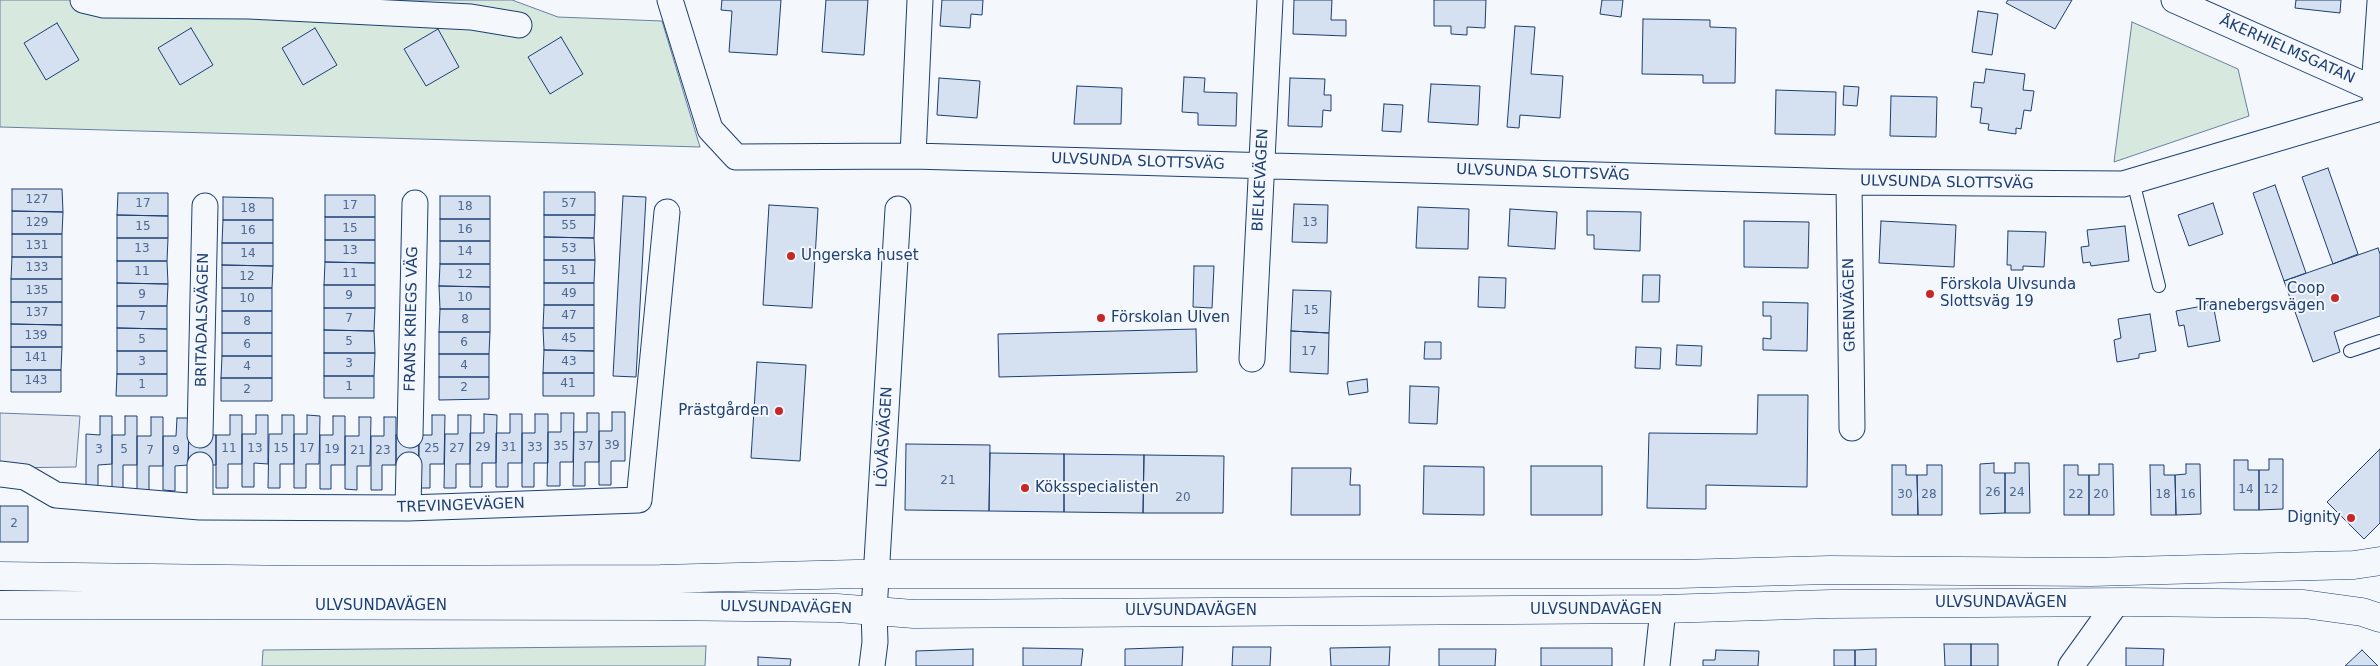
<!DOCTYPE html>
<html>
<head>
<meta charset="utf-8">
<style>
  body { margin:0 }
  canvas { display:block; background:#f4f7fb }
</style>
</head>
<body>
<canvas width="2380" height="666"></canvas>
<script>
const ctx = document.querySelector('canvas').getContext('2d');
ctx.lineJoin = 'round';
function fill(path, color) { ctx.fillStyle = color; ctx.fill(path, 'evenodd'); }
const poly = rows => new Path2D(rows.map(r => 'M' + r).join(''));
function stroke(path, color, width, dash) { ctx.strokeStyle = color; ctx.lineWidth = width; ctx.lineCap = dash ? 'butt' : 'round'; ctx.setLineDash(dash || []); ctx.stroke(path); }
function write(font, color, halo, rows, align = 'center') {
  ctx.font = font + ' "DejaVu Sans",sans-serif'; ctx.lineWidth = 4; ctx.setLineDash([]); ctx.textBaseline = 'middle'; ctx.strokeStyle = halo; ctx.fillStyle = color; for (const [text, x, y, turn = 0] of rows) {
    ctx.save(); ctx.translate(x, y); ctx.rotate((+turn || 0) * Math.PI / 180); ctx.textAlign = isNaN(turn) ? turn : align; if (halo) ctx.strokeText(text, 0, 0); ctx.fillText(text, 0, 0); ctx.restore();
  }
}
const green = poly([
  [0,0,512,0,558,17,662,21,700,147,0,127,0,0],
  [2132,22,2238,69,2249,116,2114,162,2132,22],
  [706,646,705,666,262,666,263,650,706,646]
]);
fill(green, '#d7e8df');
stroke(green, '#687fa3', 1);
const parking = poly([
  [0,413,80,416,76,467,0,468,0,413]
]);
fill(parking, '#e3e8f0');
stroke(parking, '#687fa3', 1);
const building = poly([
  [722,0,781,0,777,55,729,52,732,11,721,10,722,0],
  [826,0,868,0,864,55,822,52,826,0],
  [942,0,983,0,982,15,971,14,970,28,940,26,942,0],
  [1294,0,1332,0,1331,20,1346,20,1346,36,1293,34,1294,0],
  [1434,0,1486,0,1485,28,1467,27,1467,35,1451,34,1451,26,1434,26,1434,0],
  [1602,0,1623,0,1621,17,1600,14,1602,0],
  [2008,0,2072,0,2055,29,2006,3,2008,0],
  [2296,0,2341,0,2340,13,2295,8,2296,0],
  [1978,11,1998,14,1992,55,1972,52,1978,11],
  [1643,19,1710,20,1710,27,1736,28,1735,83,1703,83,1703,75,1642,74,1643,19],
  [57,23,79,60,46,80,24,43,57,23],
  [1515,26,1535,27,1531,74,1563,76,1560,118,1520,115,1519,128,1507,127,1515,26],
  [191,28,213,65,180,85,158,48,191,28],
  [315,28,337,65,303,85,282,48,315,28],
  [438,29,459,67,426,86,404,49,438,29],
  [561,37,583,74,550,94,528,57,561,37],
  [1986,69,2025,74,2023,90,2034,91,2031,111,2024,110,2021,129,2016,128,2016,134,1988,130,1989,124,1980,123,1982,108,1971,107,1974,82,1984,83,1986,69],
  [1184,77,1205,78,1204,92,1237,93,1236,126,1198,125,1198,113,1182,112,1184,77],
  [939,78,980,81,977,118,937,115,939,78],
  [1290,78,1325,79,1324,95,1331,95,1331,111,1323,110,1322,127,1288,126,1290,78],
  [1431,84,1480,86,1478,125,1428,122,1431,84],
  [1077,86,1122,88,1121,124,1074,124,1077,86],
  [1844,86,1859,87,1857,106,1843,105,1844,86],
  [1776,90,1836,92,1835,135,1775,134,1776,90],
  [1891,96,1937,97,1936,137,1890,136,1891,96],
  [1384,104,1403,105,1401,132,1382,131,1384,104],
  [2328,168,2358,254,2333,264,2302,177,2328,168],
  [2275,185,2306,273,2284,281,2253,193,2275,185],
  [12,189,62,189,63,212,12,211,12,189],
  [544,192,595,192,595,215,544,215,544,192],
  [118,193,168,193,168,216,117,215,118,193],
  [325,195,375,195,375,217,325,217,325,195],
  [440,196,490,196,490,219,440,219,440,196],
  [623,196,646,197,636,377,613,376,623,196],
  [223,197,273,198,273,220,223,220,223,197],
  [2213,203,2223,234,2189,246,2178,215,2213,203],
  [1294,204,1328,205,1327,243,1292,242,1294,204],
  [769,205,818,208,812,308,763,305,769,205],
  [1418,207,1469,209,1468,249,1416,248,1418,207],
  [1510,209,1557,212,1555,249,1508,246,1510,209],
  [12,211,63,212,62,234,12,234,12,211],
  [1587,211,1641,212,1640,251,1594,249,1594,235,1587,235,1587,211],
  [117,215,168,216,168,238,117,238,117,215],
  [544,215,595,215,594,238,544,237,544,215],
  [325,217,375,217,375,240,325,240,325,217],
  [440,219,490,219,490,241,440,241,440,219],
  [223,220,273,220,273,243,222,243,223,220],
  [1744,221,1809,222,1808,268,1744,267,1744,221],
  [1881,221,1956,225,1954,267,1879,263,1881,221],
  [2125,226,2129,261,2091,266,2090,262,2083,263,2081,247,2089,246,2087,230,2125,226],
  [2008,231,2046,232,2044,267,2023,266,2023,270,2011,270,2011,265,2007,265,2008,231],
  [12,234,62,234,62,257,12,257,12,234],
  [544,237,594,238,595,260,544,260,544,237],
  [117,238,168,238,167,261,117,261,117,238],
  [325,240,375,240,375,263,325,262,325,240],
  [440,241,490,241,490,264,440,264,440,241],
  [222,243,273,243,273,266,222,265,222,243],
  [2378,248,2380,254,2380,316,2334,332,2340,352,2313,362,2284,281,2378,248],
  [12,257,62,257,62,279,11,279,12,257],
  [544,260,595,260,594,283,544,283,544,260],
  [117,261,167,261,168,284,117,283,117,261],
  [325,262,375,263,375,285,324,285,325,262],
  [440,264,490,264,490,287,439,286,440,264],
  [222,265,273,266,272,288,222,288,222,265],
  [1194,266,1214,266,1212,308,1193,307,1194,266],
  [1643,275,1660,275,1659,302,1642,302,1643,275],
  [1479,277,1506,278,1505,308,1478,307,1479,277],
  [11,279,62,279,62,302,11,302,11,279],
  [117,283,168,284,167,306,117,306,117,283],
  [544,283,594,283,594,305,544,305,544,283],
  [324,285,375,285,375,308,324,308,324,285],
  [439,286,490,287,490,309,440,309,439,286],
  [222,288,272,288,272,311,222,311,222,288],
  [1293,290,1331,291,1329,333,1291,331,1293,290],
  [11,302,62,302,62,325,11,324,11,302],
  [1763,302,1808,303,1807,351,1763,350,1763,338,1771,339,1771,316,1763,316,1763,302],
  [2213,304,2220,341,2188,347,2184,325,2179,326,2176,311,2213,304],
  [544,305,594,305,594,328,543,328,544,305],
  [117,306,167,306,167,329,117,328,117,306],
  [324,308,375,308,374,331,324,330,324,308],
  [440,309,490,309,490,332,439,332,440,309],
  [222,311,272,311,272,333,222,333,222,311],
  [2150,314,2156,351,2139,354,2139,358,2117,362,2114,340,2121,338,2118,319,2150,314],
  [11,324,62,325,62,347,11,347,11,324],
  [117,328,167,329,167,351,117,351,117,328],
  [543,328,594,328,594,351,544,350,543,328],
  [1196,329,1197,372,999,377,998,334,1196,329],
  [324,330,374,331,375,353,324,353,324,330],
  [1291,331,1329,333,1328,374,1290,372,1291,331],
  [439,332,490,332,489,354,439,354,439,332],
  [222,333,272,333,272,356,222,356,222,333],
  [1425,342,1441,342,1441,359,1424,359,1425,342],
  [1677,345,1702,346,1701,366,1676,365,1677,345],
  [11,347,62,347,61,370,11,370,11,347],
  [1636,347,1661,348,1660,369,1635,368,1636,347],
  [544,350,594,351,594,373,543,373,544,350],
  [117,351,167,351,167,374,117,374,117,351],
  [324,353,375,353,374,376,324,376,324,353],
  [439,354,489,354,489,377,439,377,439,354],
  [222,356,272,356,272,378,221,378,222,356],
  [757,362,806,365,800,461,751,458,757,362],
  [11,370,61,370,61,392,11,392,11,370],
  [543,373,594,373,594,396,543,396,543,373],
  [117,374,167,374,167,396,116,396,117,374],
  [324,376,374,376,374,398,324,398,324,376],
  [439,377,489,377,489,399,439,400,439,377],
  [221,378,272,378,272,401,221,401,221,378],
  [1367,379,1368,392,1349,395,1347,382,1367,379],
  [1410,386,1439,387,1437,424,1409,423,1410,386],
  [1758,395,1808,395,1807,487,1706,485,1706,509,1647,508,1649,433,1757,434,1758,395],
  [612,412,625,412,625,461,611,461,611,485,599,485,599,431,612,431,612,412],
  [561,413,574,413,573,462,560,462,560,486,547,486,548,432,561,432,561,413],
  [587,413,599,413,599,462,585,462,585,486,573,486,574,432,587,432,587,413],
  [484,414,497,415,496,463,482,463,482,487,470,487,470,433,484,433,484,414],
  [510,414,522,414,522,463,508,463,508,487,496,487,496,433,510,433,510,414],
  [535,414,548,414,548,463,534,463,534,487,522,487,522,433,535,433,535,414],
  [230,415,242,415,242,464,228,464,228,488,216,488,216,435,230,435,230,415],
  [256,415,268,415,268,464,254,463,254,487,242,487,242,434,256,434,256,415],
  [282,415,294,415,294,464,280,464,280,488,268,488,269,434,282,434,282,415],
  [307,415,320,416,319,464,306,464,306,488,294,488,294,434,307,434,307,415],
  [432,415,445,415,444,464,430,464,430,488,418,488,419,435,432,435,432,415],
  [458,415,471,415,470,464,456,464,456,488,444,488,445,434,458,434,458,415],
  [100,416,112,416,112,464,98,465,98,489,86,489,86,434,100,435,100,416],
  [125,416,137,416,137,465,123,465,123,489,112,489,112,435,125,435,125,416],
  [333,416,345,416,345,465,331,465,331,489,320,489,320,435,333,435,333,416],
  [151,417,163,417,163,466,149,466,149,490,137,490,137,436,151,436,151,417],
  [359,417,371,417,370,466,357,466,357,490,345,489,345,436,359,436,359,417],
  [384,417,396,417,396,465,382,465,382,490,371,490,371,436,384,436,384,417],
  [177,418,189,418,188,465,175,466,175,491,163,490,163,436,176,436,177,418],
  [189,435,216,435,216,465,188,465,189,435],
  [396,435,419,435,419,465,396,465,396,435],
  [906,444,990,445,989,511,905,510,906,444],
  [2380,449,2380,523,2364,539,2327,502,2380,449],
  [990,453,1064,454,1064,512,989,511,990,453],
  [1064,454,1144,455,1143,513,1064,512,1064,454],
  [1144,455,1224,456,1223,513,1143,513,1144,455],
  [2269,459,2283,459,2283,509,2259,510,2259,470,2269,470,2269,459],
  [2234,460,2248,460,2248,470,2259,470,2259,510,2234,510,2234,460],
  [1994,463,1994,473,2005,473,2005,513,1980,514,1980,464,1994,463],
  [2015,463,2029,463,2030,513,2005,513,2005,473,2015,473,2015,463],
  [2099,464,2113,464,2114,515,2089,515,2089,475,2099,475,2099,464],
  [2186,464,2200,464,2201,514,2176,515,2175,475,2186,474,2186,464],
  [1892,465,1906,465,1906,475,1917,475,1918,515,1892,515,1892,465],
  [1927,465,1942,465,1942,515,1918,515,1917,475,1927,475,1927,465],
  [2064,465,2078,465,2078,475,2089,475,2089,515,2064,515,2064,465],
  [2150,465,2164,465,2164,475,2175,475,2176,515,2151,515,2150,465],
  [1424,466,1484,467,1484,515,1423,514,1424,466],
  [1531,466,1602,466,1602,515,1531,515,1531,466],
  [1292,468,1351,468,1350,485,1360,485,1360,515,1291,515,1292,468],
  [0,506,28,506,28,542,0,542,0,506],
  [1944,644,1971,644,1971,666,1945,666,1944,644],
  [1971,644,1998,644,1998,666,1971,666,1971,644],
  [1183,647,1182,666,1125,666,1125,649,1183,647],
  [1233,647,1271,647,1270,666,1232,666,1233,647],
  [1390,647,1389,666,1331,666,1330,648,1390,647],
  [1023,648,1083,649,1081,666,1023,666,1023,648],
  [1541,648,1612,648,1612,666,1541,666,1541,648],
  [2126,648,2164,649,2163,666,2126,666,2126,648],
  [973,649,973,666,916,666,916,651,973,649],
  [1439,649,1496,649,1495,666,1439,666,1439,649],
  [1876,649,1876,666,1855,666,1855,650,1876,649],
  [1716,650,1759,651,1758,666,1703,666,1703,660,1715,660,1716,650],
  [1834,650,1855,650,1855,666,1834,666,1834,650],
  [2362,650,2378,666,2345,666,2362,650],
  [758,657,791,659,790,666,758,666,758,657]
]);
fill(building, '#d5e0f0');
stroke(building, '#1d3f73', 1);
const lane = poly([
  [2133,181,2159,286],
  [2350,351,2380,341]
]);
const street = poly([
  [83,0,104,5,249,6,471,17,519,25],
  [670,0,710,129,736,157,913,156,1849,182,2123,184,2377,109],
  [2174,0,2374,89],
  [2376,103,2374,89,2380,2],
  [913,156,920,0],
  [1849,182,1852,428],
  [1252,359,1270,0],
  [200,435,205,206],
  [410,435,415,203],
  [200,465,200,507],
  [0,474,25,477,56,495,200,507,408,508,639,500,667,212],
  [408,508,409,465],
  [872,666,875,642,874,611,898,209],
  [1657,666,1663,609],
  [2071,666,2117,602]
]);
const primary = poly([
  [0,576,302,580,660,579,856,574,1678,574,1830,570,2091,572,2316,566,2354,565,2380,561],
  [0,605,654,606,837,608,914,614,1663,609,1831,604,2128,602,2304,604,2362,612,2380,618]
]);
stroke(lane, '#1d3f73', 14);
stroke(street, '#1d3f73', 27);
stroke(primary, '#1d3f73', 29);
stroke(lane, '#f4f7fb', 12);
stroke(street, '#f4f7fb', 25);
stroke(primary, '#f4f7fb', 28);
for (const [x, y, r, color] of [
  [791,256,5,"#c62828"],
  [1930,294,5,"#c62828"],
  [2335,298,5,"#c62828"],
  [1101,318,5,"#c62828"],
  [779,411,5,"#c62828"],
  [1025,488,5,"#c62828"],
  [2351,518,5,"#c62828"]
]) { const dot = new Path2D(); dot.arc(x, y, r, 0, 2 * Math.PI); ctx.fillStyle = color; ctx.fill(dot); stroke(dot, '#f4f7fb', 2); }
write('12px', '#4b6792', null, [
  ["127",37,200],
  ["17",143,204],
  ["57",569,204],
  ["17",350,206],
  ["18",465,207],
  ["18",248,209],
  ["129",37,223],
  ["13",1310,223],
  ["55",569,226],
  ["15",143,227],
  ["15",350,229],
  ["16",465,230],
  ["16",248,231],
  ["131",37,246],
  ["13",142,249],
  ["53",569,249],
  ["13",350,251],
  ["14",465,252],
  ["14",248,254],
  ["133",37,268],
  ["51",569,271],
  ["11",142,272],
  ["11",350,274],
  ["12",465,275],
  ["12",247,277],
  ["135",37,291],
  ["49",569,294],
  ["9",142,295],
  ["9",349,296],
  ["10",465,298],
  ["10",247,299],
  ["15",1311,311],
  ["137",37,313],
  ["47",569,316],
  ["7",142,317],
  ["7",349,319],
  ["8",465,320],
  ["8",247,322],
  ["139",36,336],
  ["45",569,339],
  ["5",142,340],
  ["5",349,342],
  ["6",464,343],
  ["6",247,345],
  ["17",1309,352],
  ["141",36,358],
  ["3",142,362],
  ["43",569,362],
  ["3",349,364],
  ["4",464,366],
  ["4",247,367],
  ["143",36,381],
  ["41",568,384],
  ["1",142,385],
  ["1",349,387],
  ["2",464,388],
  ["2",247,390],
  ["39",612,446],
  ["35",561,447],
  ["37",586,447],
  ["29",483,448],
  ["31",509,448],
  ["33",535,448],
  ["11",229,449],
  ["13",255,449],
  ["15",281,449],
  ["17",307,449],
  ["25",432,449],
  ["27",457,449],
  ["3",99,450],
  ["5",124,450],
  ["19",332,450],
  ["7",150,451],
  ["9",176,451],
  ["21",358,451],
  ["23",383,451],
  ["21",948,481],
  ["14",2246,490],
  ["12",2271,490],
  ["26",1993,493],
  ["24",2017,493],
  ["30",1905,495],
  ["28",1929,495],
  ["22",2076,495],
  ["20",2101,495],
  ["18",2163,495],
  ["16",2188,495],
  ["20",1183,498],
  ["2",14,524]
]);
write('15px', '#1d3f73', '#f4f7fb', [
  ["ÅKERHIELMSGATAN",2287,50,24],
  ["ULVSUNDA SLOTTSVÄG",1138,162,2],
  ["ULVSUNDA SLOTTSVÄG",1543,173,2],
  ["BIELKEVÄGEN",1261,180,-87],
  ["ULVSUNDA SLOTTSVÄG",1947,183,1],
  ["GRENVÄGEN",1850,305,-91],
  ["FRANS KRIEGS VÄG",412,319,-89],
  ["BRITADALSVÄGEN",203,320,-89],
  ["LÖVÅSVÄGEN",885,437,-87],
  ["TREVINGEVÄGEN",461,506,-2],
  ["ULVSUNDAVÄGEN",2001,603],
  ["ULVSUNDAVÄGEN",381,606],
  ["ULVSUNDAVÄGEN",786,608,1],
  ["ULVSUNDAVÄGEN",1596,610],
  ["ULVSUNDAVÄGEN",1191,611]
]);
write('15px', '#1d3f73', '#f4f7fb', [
  ["Ungerska huset",801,256],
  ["Förskola Ulvsunda",1940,285],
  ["Slottsväg 19",1940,302],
  ["Coop",2325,289,"right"],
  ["Tranebergsvägen",2325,306,"right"],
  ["Förskolan Ulven",1111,318],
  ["Prästgården",769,411,"right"],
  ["Köksspecialisten",1035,488],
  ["Dignity",2341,518,"right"]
], 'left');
</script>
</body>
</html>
